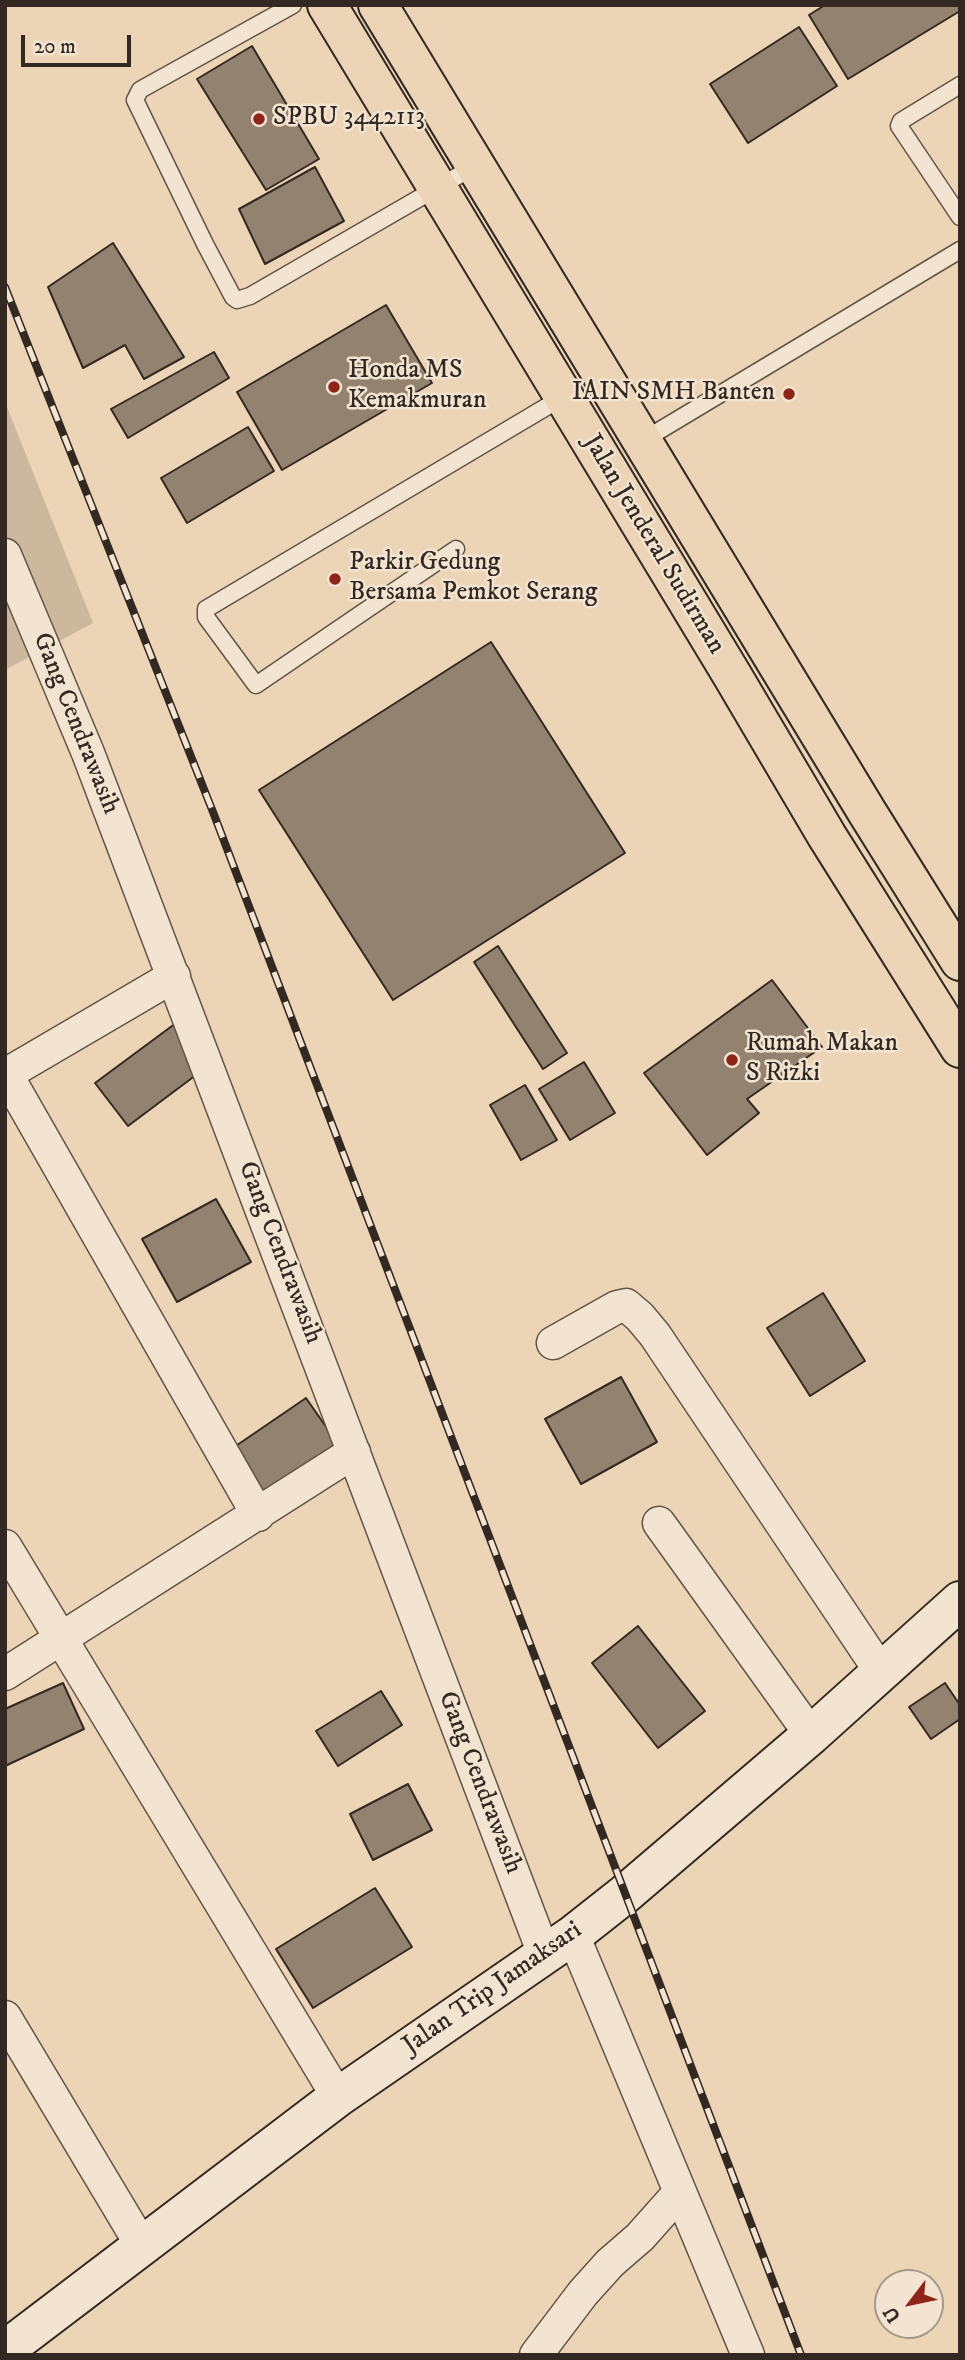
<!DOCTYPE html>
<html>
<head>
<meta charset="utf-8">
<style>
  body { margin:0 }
  #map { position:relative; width:965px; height:2360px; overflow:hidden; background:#ebd5b6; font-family:"IM FELL DW Pica",serif }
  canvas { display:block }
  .frame { position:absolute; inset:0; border:7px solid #342922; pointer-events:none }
  .north { position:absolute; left:874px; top:2269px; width:70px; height:70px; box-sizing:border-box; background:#f2e4d0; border:2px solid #a6998a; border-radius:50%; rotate:238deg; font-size:19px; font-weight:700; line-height:28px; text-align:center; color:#342922 }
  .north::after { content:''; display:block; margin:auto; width:24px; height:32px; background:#8f2418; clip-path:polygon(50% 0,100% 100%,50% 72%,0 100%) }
  .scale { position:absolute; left:21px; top:35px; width:110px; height:32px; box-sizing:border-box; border:4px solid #342922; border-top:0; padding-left:9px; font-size:21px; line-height:24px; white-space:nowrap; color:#342922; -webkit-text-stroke:5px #f2e4d0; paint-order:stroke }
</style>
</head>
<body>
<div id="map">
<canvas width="965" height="2360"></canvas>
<div class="frame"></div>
<div class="north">U</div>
<div class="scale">20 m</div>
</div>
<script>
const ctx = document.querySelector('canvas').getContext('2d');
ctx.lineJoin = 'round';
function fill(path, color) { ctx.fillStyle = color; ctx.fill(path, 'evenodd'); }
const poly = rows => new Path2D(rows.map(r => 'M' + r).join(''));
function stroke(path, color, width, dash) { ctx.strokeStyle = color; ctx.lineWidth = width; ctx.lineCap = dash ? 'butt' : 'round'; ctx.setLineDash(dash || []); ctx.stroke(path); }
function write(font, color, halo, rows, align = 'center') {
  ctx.font = font + ' "IM FELL DW Pica",serif'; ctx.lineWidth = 5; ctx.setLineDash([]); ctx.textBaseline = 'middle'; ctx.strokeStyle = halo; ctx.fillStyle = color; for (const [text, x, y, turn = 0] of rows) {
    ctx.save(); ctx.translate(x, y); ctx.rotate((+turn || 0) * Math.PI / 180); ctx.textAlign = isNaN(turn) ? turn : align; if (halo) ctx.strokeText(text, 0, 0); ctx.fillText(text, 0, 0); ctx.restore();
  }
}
fill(poly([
  [5,402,93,623,5,670]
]), '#ccb89d');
const building = poly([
  [825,5,960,5,960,11,848,79,809,15,825,5],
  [799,27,837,86,748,143,710,84,799,27],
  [252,46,319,159,266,190,197,79,252,46],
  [315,167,344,221,265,264,239,209,315,167],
  [113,243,184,357,144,379,125,345,83,368,48,287,113,243],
  [386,305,432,383,282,470,237,392,386,305],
  [214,352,229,378,128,438,111,409,214,352],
  [248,427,274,471,187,523,161,478,248,427],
  [491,642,625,853,393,1000,259,790,491,642],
  [498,946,567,1053,543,1069,474,962,498,946],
  [772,980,822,1047,747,1099,759,1113,707,1155,644,1073,772,980],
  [176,1023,208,1066,128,1126,95,1083,176,1023],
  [584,1062,615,1113,570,1140,539,1089,584,1062],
  [525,1085,557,1140,521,1160,490,1105,525,1085],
  [216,1199,251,1262,177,1302,142,1239,216,1199],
  [823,1293,865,1361,810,1396,767,1328,823,1293],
  [621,1377,657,1442,581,1484,545,1419,621,1377],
  [306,1398,338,1444,259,1498,227,1452,306,1398],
  [638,1626,705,1711,658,1748,592,1663,638,1626],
  [63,1683,84,1729,5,1766,5,1709,63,1683],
  [945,1683,960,1705,960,1719,931,1739,909,1707,945,1683],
  [381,1691,402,1725,338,1766,316,1731,381,1691],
  [408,1784,432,1830,373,1860,350,1814,408,1784],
  [375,1888,412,1947,313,2008,276,1949,375,1888]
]);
fill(building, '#93826f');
stroke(building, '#342922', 2);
const lane = poly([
  [293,5,140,90,135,100,205,244,233,297,237,300,250,296,475,166],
  [960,85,901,121,899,126,960,217],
  [642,441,960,250],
  [456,549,256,685,206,617,206,609,563,397]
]);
const street = poly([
  [5,555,88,753,544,1954],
  [5,1072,258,1515],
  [5,1075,174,976],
  [553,1343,617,1307,626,1305,640,1317,655,1335,881,1672],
  [659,1523,811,1735],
  [5,1546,338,2097],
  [5,1674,354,1452],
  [573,1935,748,2355],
  [5,2017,142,2246],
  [536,2355,583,2293,610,2263,640,2237,680,2192]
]);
const secondary = poly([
  [5,2350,338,2097,573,1935,625,1894,811,1735,960,1601]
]);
const highway = poly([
  [327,5,732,675,827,836,960,1048],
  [378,5,867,812,960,961]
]);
stroke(lane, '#625447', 19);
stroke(street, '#625447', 35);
stroke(secondary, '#342922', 42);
stroke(highway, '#342922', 42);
stroke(lane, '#f2e4d0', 16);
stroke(street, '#f2e4d0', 32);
stroke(secondary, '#f2e4d0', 38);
stroke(highway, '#ebd5b6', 38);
const rail = poly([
  [5,287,213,812,801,2355]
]);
stroke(rail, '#342922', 8);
stroke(rail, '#f2e4d0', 5, [16]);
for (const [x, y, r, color] of [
  [259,119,7,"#8f2418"],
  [334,387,7,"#8f2418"],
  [789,394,7,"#8f2418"],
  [335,579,7,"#8f2418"],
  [732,1060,7,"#8f2418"]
]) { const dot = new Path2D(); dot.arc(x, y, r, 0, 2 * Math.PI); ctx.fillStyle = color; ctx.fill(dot); stroke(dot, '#f2e4d0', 2.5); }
write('26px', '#342922', '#f2e4d0', [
  ["SPBU 3442113",273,119],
  ["Honda MS",348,372],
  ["Kemakmuran",348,402],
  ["IAIN SMH Banten",775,394,"right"],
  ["Parkir Gedung",349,564],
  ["Bersama Pemkot Serang",349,594],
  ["Rumah Makan",746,1045],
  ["S Rizki",746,1075]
], 'left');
write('26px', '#342922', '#f2e4d0', [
  ["Jalan Jenderal Sudirman",653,545,59],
  ["Gang Cendrawasih",75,724,68],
  ["Gang Cendrawasih",279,1253,69],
  ["Gang Cendrawasih",479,1783,69],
  ["Jalan Trip Jamaksari",493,1989,-35]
]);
</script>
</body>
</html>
